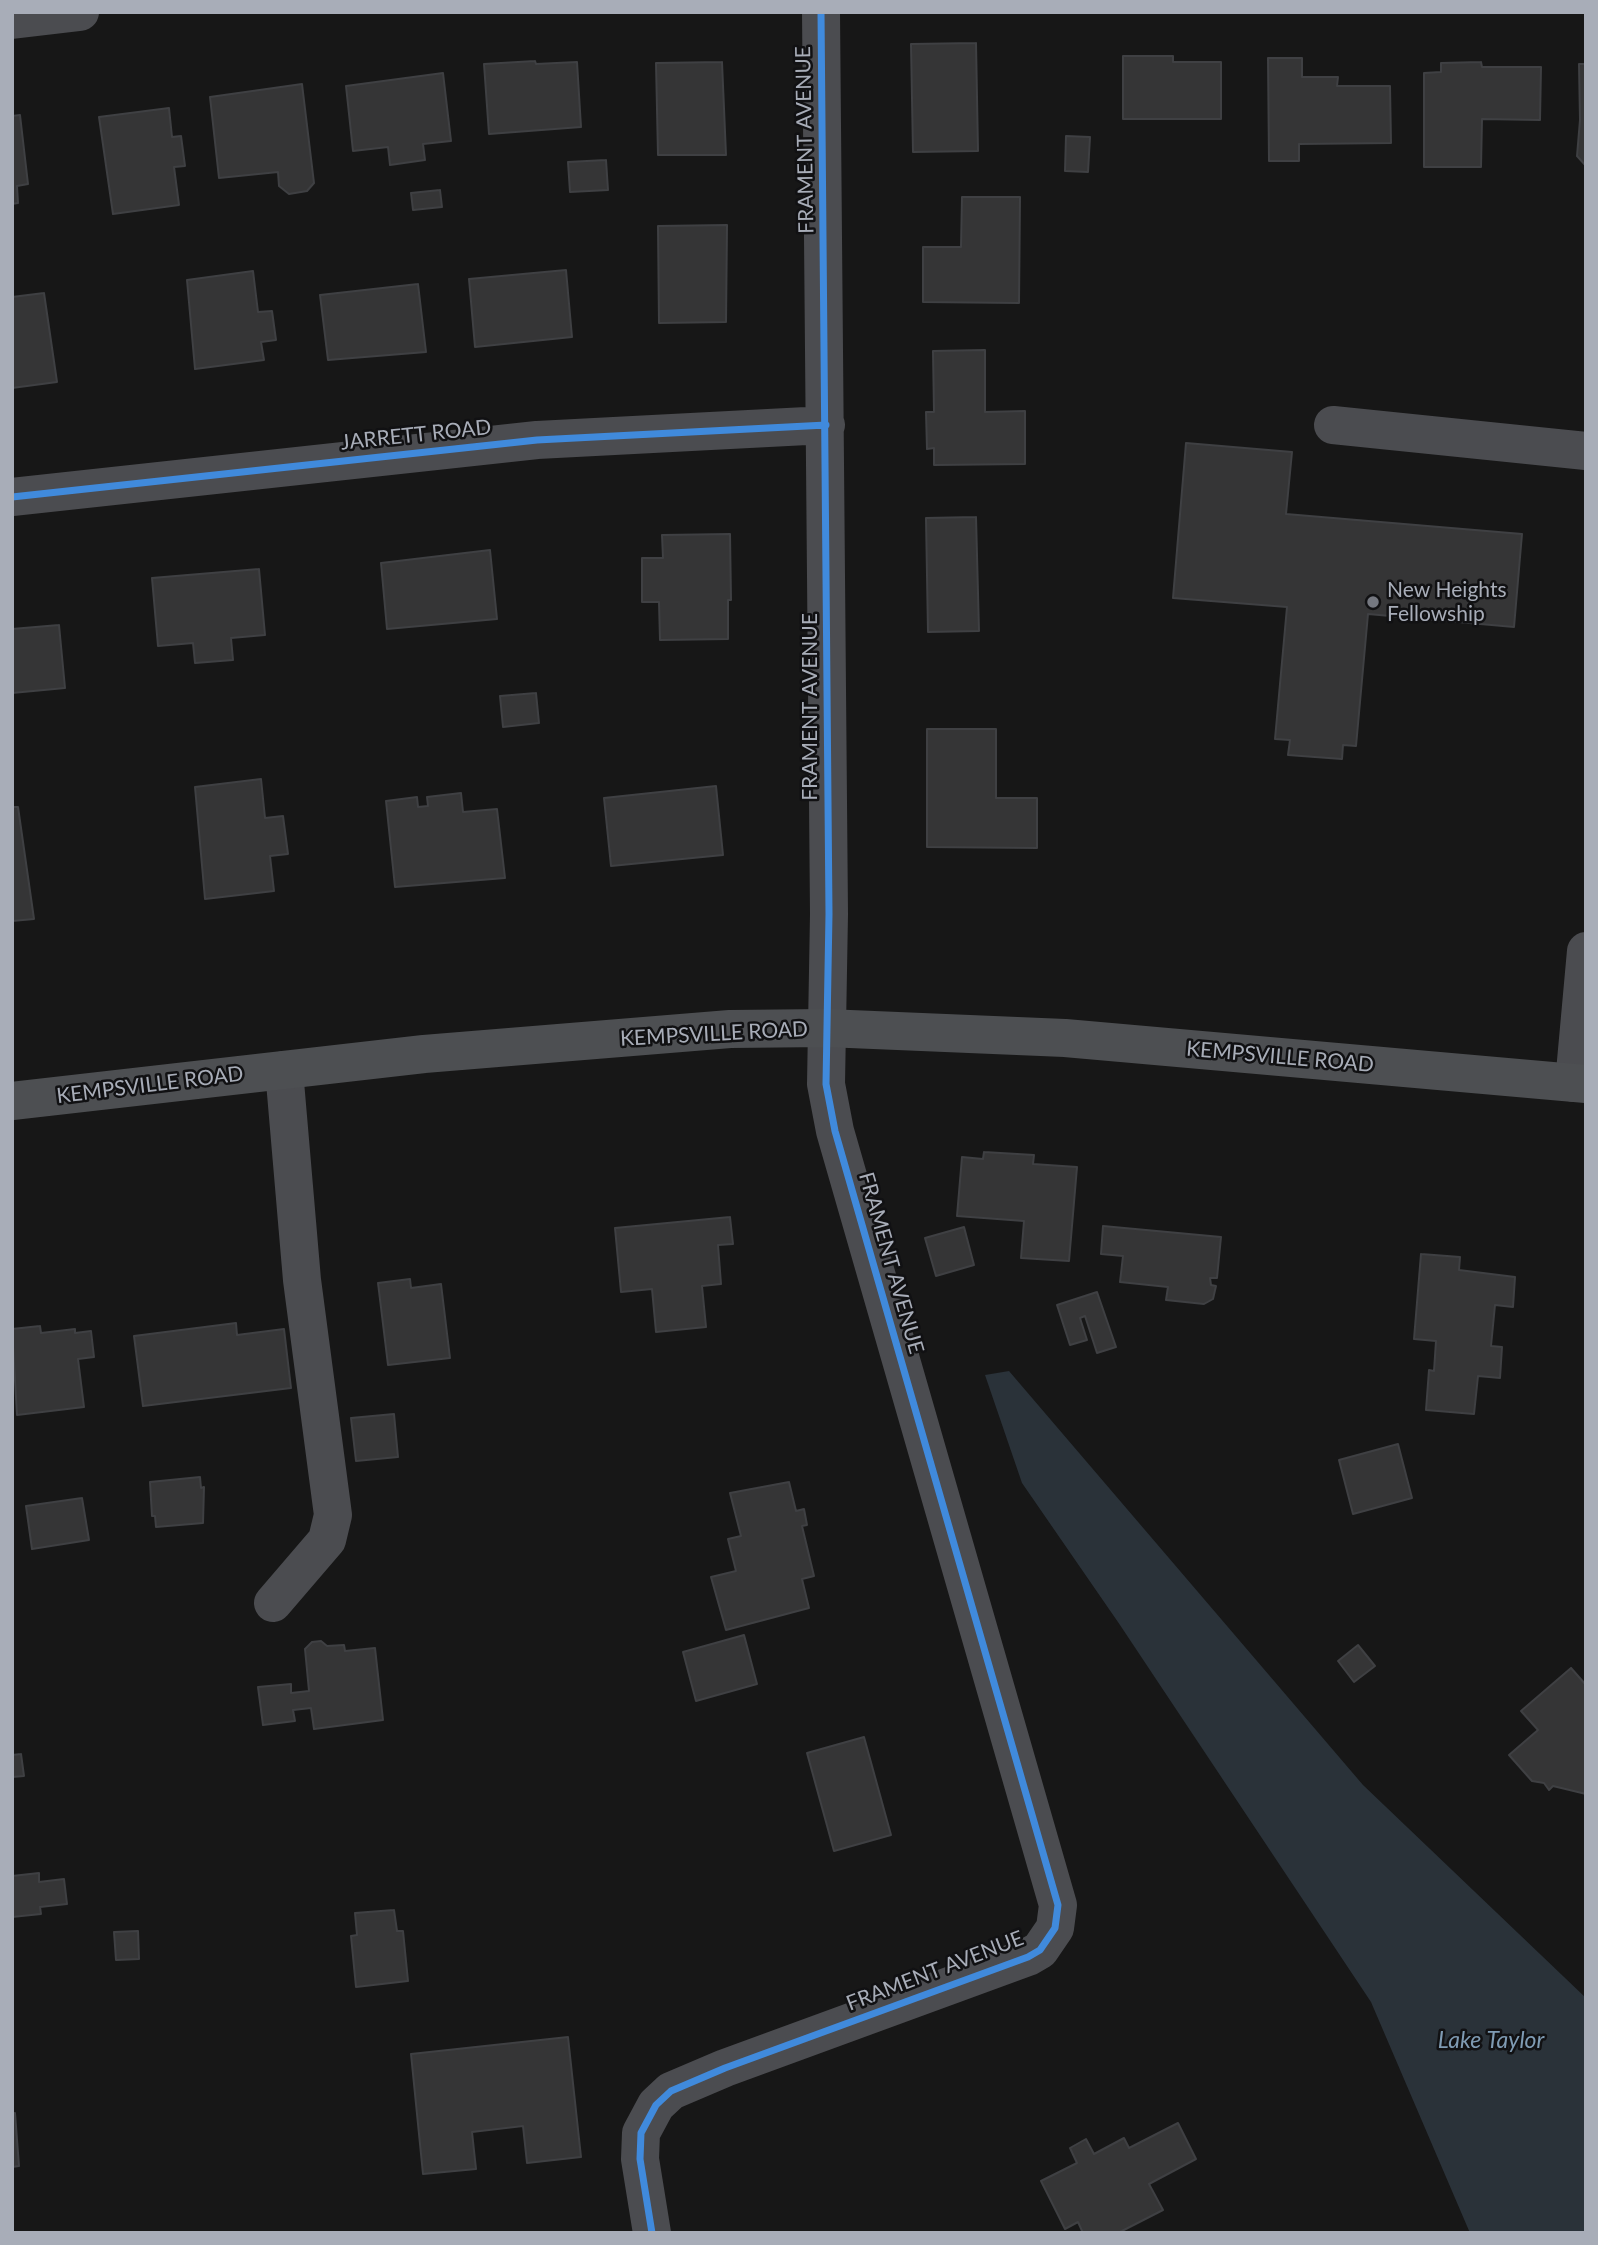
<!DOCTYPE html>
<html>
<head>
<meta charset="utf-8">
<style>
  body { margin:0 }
  #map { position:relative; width:1598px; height:2245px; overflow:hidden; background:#171717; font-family:Lato,sans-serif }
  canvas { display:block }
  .frame { position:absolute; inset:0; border:14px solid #a8adb8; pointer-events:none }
</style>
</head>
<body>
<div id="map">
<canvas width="1598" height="2245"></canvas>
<div class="frame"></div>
</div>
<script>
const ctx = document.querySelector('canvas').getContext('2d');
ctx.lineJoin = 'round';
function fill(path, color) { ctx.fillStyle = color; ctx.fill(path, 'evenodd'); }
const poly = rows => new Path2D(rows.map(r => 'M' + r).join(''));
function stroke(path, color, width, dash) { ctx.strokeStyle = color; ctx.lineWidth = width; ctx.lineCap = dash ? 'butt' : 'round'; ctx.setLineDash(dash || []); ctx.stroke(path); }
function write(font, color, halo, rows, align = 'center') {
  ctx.font = font + ' Lato,sans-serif'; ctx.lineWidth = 5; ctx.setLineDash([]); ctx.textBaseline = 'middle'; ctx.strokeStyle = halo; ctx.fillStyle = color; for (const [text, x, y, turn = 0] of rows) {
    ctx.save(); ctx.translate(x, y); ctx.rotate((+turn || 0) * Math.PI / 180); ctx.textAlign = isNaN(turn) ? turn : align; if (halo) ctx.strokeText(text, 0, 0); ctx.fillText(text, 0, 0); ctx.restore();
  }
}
fill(poly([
  [1009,1371,1363,1785,1586,1998,1586,2233,1470,2233,1371,2002,1120,1625,1022,1483,985,1375]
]), '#2a3239');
const building = poly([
  [976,43,978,151,913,152,911,44,976,43],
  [1123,56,1173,56,1173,62,1221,62,1221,119,1123,119,1123,56],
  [1268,58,1302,58,1302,77,1338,77,1337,86,1390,86,1391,143,1299,144,1299,161,1269,161,1268,58],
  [535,61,536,64,577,62,581,127,489,134,484,64,535,61],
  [722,62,726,155,658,155,656,63,722,62],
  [1481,62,1482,67,1541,67,1540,120,1482,119,1481,167,1424,167,1424,73,1441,72,1441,63,1481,62],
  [1579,64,1586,64,1586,166,1577,156,1580,120,1579,64],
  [443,73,451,141,423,144,425,160,390,165,388,147,353,151,346,86,443,73],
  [302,84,314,183,307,191,289,194,279,186,278,172,219,178,210,97,302,84],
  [169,108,172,137,181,136,185,166,174,167,179,205,113,214,99,117,169,108],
  [20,115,28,184,17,186,18,203,12,204,12,116,20,115],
  [1066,136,1090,137,1088,172,1065,171,1066,136],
  [606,160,608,190,570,192,568,162,606,160],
  [440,190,442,207,413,210,411,193,440,190],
  [962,197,1020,197,1019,303,923,302,923,247,961,247,962,197],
  [727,225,726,322,659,323,658,226,727,225],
  [566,270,572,337,475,347,469,279,566,270],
  [253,271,258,312,272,311,276,340,261,342,264,360,195,369,187,280,253,271],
  [418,284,426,352,328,360,320,295,418,284],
  [44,293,57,382,12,388,12,297,44,293],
  [985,350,985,412,1025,411,1025,464,934,465,934,448,927,449,926,412,934,412,933,351,985,350],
  [1186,443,1292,452,1286,514,1522,534,1514,627,1368,614,1356,746,1343,745,1342,759,1288,755,1290,740,1275,739,1287,607,1173,598,1186,443],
  [976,517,979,631,928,632,926,518,976,517],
  [730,534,731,600,728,600,728,639,660,640,659,602,642,602,642,558,663,558,662,535,730,534],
  [490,550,497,619,387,629,381,563,490,550],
  [259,569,265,635,231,638,233,660,195,663,193,643,158,646,152,578,259,569],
  [59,625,65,688,12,693,12,629,59,625],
  [536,693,539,723,503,727,500,696,536,693],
  [927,729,996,729,996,798,1037,798,1037,848,927,847,927,729],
  [261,779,265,818,283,816,288,854,270,856,274,891,205,899,195,787,261,779],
  [716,786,723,855,611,866,604,798,716,786],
  [461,793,463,812,497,809,505,878,395,887,386,801,417,797,418,807,428,806,427,797,461,793],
  [12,807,18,807,34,919,12,921,12,807],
  [984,1152,1034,1155,1033,1164,1077,1167,1069,1261,1021,1258,1024,1221,957,1216,962,1157,983,1159,984,1152],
  [730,1217,733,1244,718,1245,721,1284,702,1286,706,1327,656,1332,652,1289,621,1292,615,1228,730,1217],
  [1103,1226,1221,1237,1217,1278,1210,1278,1211,1285,1216,1286,1213,1299,1204,1304,1166,1300,1168,1287,1120,1282,1123,1256,1101,1254,1103,1226],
  [964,1227,974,1265,936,1276,925,1238,964,1227],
  [1421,1254,1460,1257,1459,1270,1515,1277,1513,1307,1495,1305,1491,1346,1502,1347,1500,1378,1478,1376,1474,1414,1426,1410,1429,1370,1434,1371,1436,1341,1414,1339,1421,1254],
  [410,1279,411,1288,441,1284,450,1358,388,1365,378,1283,410,1279],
  [1097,1292,1116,1347,1097,1353,1085,1316,1080,1318,1087,1340,1070,1345,1057,1305,1097,1292],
  [236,1323,237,1335,284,1329,291,1388,143,1406,134,1336,236,1323],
  [40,1326,41,1333,75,1329,75,1333,91,1331,94,1357,78,1359,84,1407,17,1415,12,1329,40,1326],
  [394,1414,398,1457,356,1461,351,1418,394,1414],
  [1398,1444,1412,1498,1353,1514,1339,1460,1398,1444],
  [200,1477,201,1488,204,1487,203,1523,156,1527,155,1516,152,1516,150,1482,200,1477],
  [789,1482,796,1511,804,1509,807,1525,802,1526,814,1576,802,1579,809,1608,726,1630,711,1577,736,1571,728,1539,741,1536,730,1493,789,1482],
  [82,1498,89,1540,32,1549,26,1506,82,1498],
  [744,1635,757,1684,696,1701,683,1652,744,1635],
  [321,1641,327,1646,344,1645,345,1651,375,1648,383,1720,314,1729,311,1708,293,1710,295,1721,263,1725,258,1687,291,1684,291,1693,309,1691,305,1649,312,1642,321,1641],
  [1358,1645,1375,1666,1354,1682,1338,1661,1358,1645],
  [1571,1668,1586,1685,1586,1794,1553,1786,1549,1790,1544,1783,1532,1781,1509,1755,1538,1730,1521,1711,1571,1668],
  [864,1737,891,1835,834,1851,807,1753,864,1737],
  [21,1754,24,1776,12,1777,12,1755,21,1754],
  [39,1873,39,1882,64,1879,67,1904,40,1907,41,1914,12,1917,12,1876,39,1873],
  [394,1910,397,1931,403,1931,408,1981,356,1987,351,1936,357,1935,355,1913,394,1910],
  [138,1931,139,1959,116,1960,114,1932,138,1931],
  [568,2037,581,2157,527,2163,523,2126,472,2132,476,2169,423,2174,411,2054,568,2037],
  [15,2113,19,2166,12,2167,12,2114,15,2113],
  [1178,2123,1196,2159,1149,2184,1163,2210,1118,2233,1083,2233,1078,2222,1065,2229,1041,2181,1077,2163,1070,2148,1086,2139,1094,2154,1124,2138,1129,2148,1178,2123]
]);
fill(building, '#353536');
stroke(building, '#3f4043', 2);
stroke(poly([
  [12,20,80,12],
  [1333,425,1586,451],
  [12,497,537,440,826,425],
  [1574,1083,1586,951],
  [273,1603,327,1540,333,1515,302,1280,284,1070],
  [652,2233,640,2159,641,2133,656,2105,671,2091,725,2068,1028,1957,1040,1950,1055,1928,1058,1905,835,1131,826,1084,829,914,821,12]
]), '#4b4c50', 38);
stroke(poly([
  [12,1101,424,1054,730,1029,826,1028,1065,1038,1586,1084]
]), '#4d4f52', 38);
stroke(poly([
  [12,497,537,440,826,425],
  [652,2233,640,2159,641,2133,656,2105,671,2091,725,2068,1028,1957,1040,1950,1055,1928,1058,1905,835,1131,826,1084,829,914,821,12]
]), '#408adc', 7);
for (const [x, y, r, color] of [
  [1373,602,7,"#757880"]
]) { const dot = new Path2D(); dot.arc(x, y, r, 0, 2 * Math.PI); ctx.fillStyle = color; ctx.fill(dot); stroke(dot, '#111113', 2.5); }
write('21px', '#a8adb8', '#111113', [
  ["FRAMENT AVENUE",805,140,-91],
  ["JARRETT ROAD",416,435,-6],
  ["FRAMENT AVENUE",810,707,-90],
  ["KEMPSVILLE ROAD",714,1034,-3],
  ["KEMPSVILLE ROAD",1280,1057,5],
  ["KEMPSVILLE ROAD",150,1085,-7],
  ["FRAMENT AVENUE",891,1263,74],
  ["FRAMENT AVENUE",935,1971,-21]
]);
write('21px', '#a8adb8', '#111113', [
  ["New Heights",1387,590],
  ["Fellowship",1387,614]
], 'left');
write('italic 23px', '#7f9bb3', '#111113', [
  ["Lake Taylor",1491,2041]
]);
</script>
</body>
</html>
